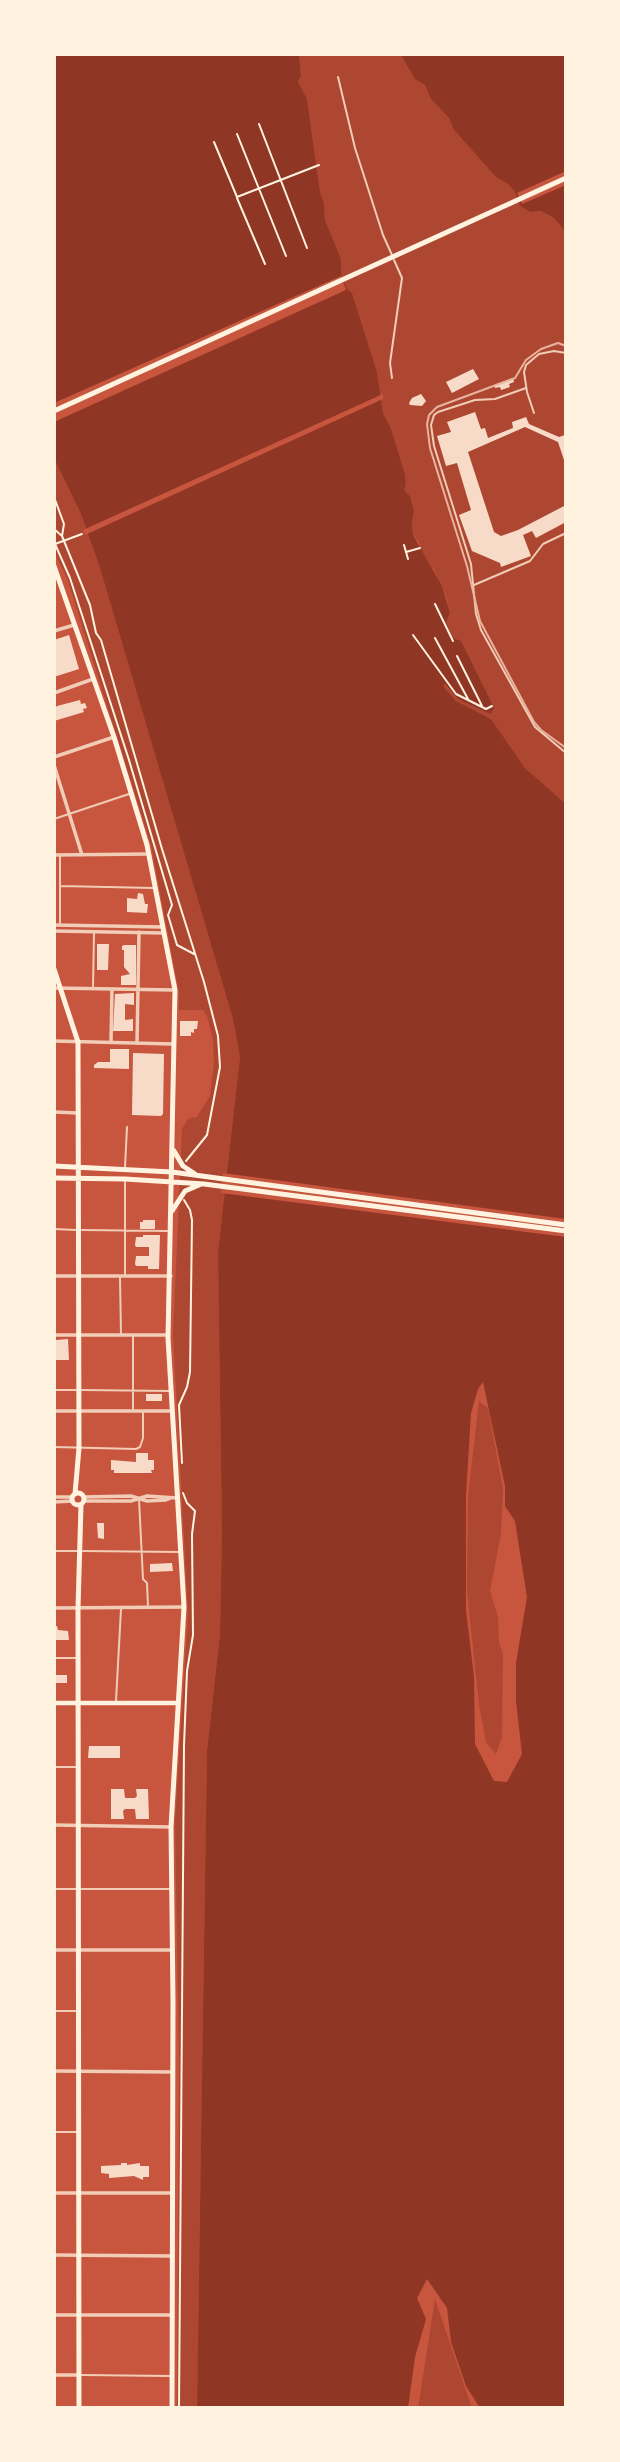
<!DOCTYPE html>
<html>
<head>
<meta charset="utf-8">
<style>
  body { margin:0 }
  #map { position:relative; width:620px; height:2462px; overflow:hidden; background:#c8553d; font-family:Barlow,sans-serif }
  canvas { display:block }
  .frame { position:absolute; inset:0; border:56px solid #fff3e0; pointer-events:none }
</style>
</head>
<body>
<div id="map">
<canvas width="620" height="2462"></canvas>
<div class="frame"></div>
</div>
<script>
const ctx = document.querySelector('canvas').getContext('2d');
ctx.lineJoin = 'round';
function fill(path, color) { ctx.fillStyle = color; ctx.fill(path, 'evenodd'); }
const poly = rows => new Path2D(rows.map(r => 'M' + r).join(''));
function stroke(path, color, width, dash) { ctx.strokeStyle = color; ctx.lineWidth = width; ctx.lineCap = dash ? 'butt' : 'round'; ctx.setLineDash(dash || []); ctx.stroke(path); }
fill(poly([
  [299,54,400,54,415,79,425,85,431,99,449,118,454,130,496,177,508,184,515,192,520,206,530,212,541,211,554,218,566,232,566,804,525,768,491,719,456,701,443,686,444,684,458,699,494,708,453,638,446,622,450,613,446,596,434,570,421,551,419,542,413,535,412,523,414,511,404,490,406,484,405,474,391,430,383,413,377,372,352,293,347,289,341,276,341,259,325,220,324,203,320,192,307,99,298,80,301,76],
  [54,458,81,514,100,568,233,1019,240,1057,218,1252,222,1533,220,1634,207,1751,197,2408,177,2408,179,2063,175,1822,188,1614,173,1334,182,1129,188,1119,193,1117,196,1118,210,1096,214,1064,213,1040,207,1016,203,1010,179,1010,179,993,151,845,67,578,54,552],
  [479,1401,488,1408,503,1489,501,1534,490,1591,498,1617,499,1643,503,1653,502,1737,496,1754,486,1742,479,1705,467,1591,468,1496],
  [435,2299,472,2408,418,2408]
]), '#ae4732');
fill(poly([
  [54,54,299,54,301,76,298,81,307,99,320,192,324,203,325,220,341,259,341,276,347,289,352,293,377,372,383,413,391,429,405,474,406,484,404,490,410,496,414,511,412,523,413,535,442,586,450,613,446,622,453,638,461,641,494,708,491,714,458,699,445,684,443,686,456,701,491,719,525,768,566,804,566,2408,480,2408,466,2386,451,2342,447,2308,427,2279,417,2298,426,2319,415,2357,408,2408,197,2408,207,1751,220,1634,222,1533,218,1252,240,1057,233,1019,100,568,81,514,54,458],
  [483,1382,505,1486,505,1506,515,1521,527,1597,516,1663,516,1701,522,1754,507,1782,494,1781,475,1744,474,1677,466,1610,466,1495,471,1413,478,1389],
  [400,54,566,54,566,232,554,218,541,211,530,212,520,206,515,192,508,184,496,177,454,130,449,118,431,99,425,85,415,79]
]), '#8f3625');
fill(poly([
  [566,171,566,185,522,204,517,193],
  [341,276,346,290,54,422,54,403],
  [383,394,383,399,85,535,83,530],
  [223,1173,566,1219,566,1237,221,1193]
]), '#c8553d');
fill(poly([
  [473,369,479,379,452,393,446,382],
  [513,378,514,382,509,384,510,387,501,390,500,387,495,388,494,385],
  [421,394,426,401,422,406,410,405,409,403,412,398],
  [475,412,481,429,485,428,488,438,513,428,512,422,526,417,529,424,559,437,565,435,566,438,566,466,558,442,525,427,468,452,494,532,501,536,518,530,566,505,566,522,536,538,532,531,523,535,531,556,501,567,500,563,472,551,459,515,471,510,457,463,446,466,437,436,451,432,447,422],
  [69,635,79,669,54,677,54,640],
  [80,700,81,704,85,703,87,708,83,709,84,712,54,721,54,709,57,706],
  [138,893,143,894,145,904,148,904,147,913,127,912,127,898,137,899],
  [97,944,109,944,108,970,97,970],
  [124,945,136,945,136,985,121,985,121,976,130,974,124,967,124,950,122,950,122,946],
  [134,993,134,1005,125,1004,125,1020,133,1019,133,1031,113,1031,115,994],
  [180,1021,198,1021,197,1029,194,1029,194,1033,191,1032,191,1036,180,1036],
  [110,1049,129,1049,129,1069,94,1068,94,1065,98,1062,110,1062],
  [133,1053,164,1054,163,1114,161,1116,132,1115],
  [143,1220,155,1220,155,1229,140,1229,140,1222,143,1222],
  [143,1235,160,1235,159,1269,148,1269,148,1266,136,1266,135,1264,136,1256,149,1256,149,1247,136,1247,135,1245,136,1237,143,1237],
  [68,1339,69,1360,56,1360,56,1340],
  [146,1394,162,1394,162,1401,146,1401],
  [136,1453,148,1453,148,1460,154,1460,154,1470,151,1470,152,1473,114,1473,114,1470,111,1470,111,1460,136,1462],
  [97,1523,104,1523,104,1539,98,1538],
  [172,1563,173,1571,150,1572,150,1564],
  [54,1626,57,1626,58,1630,68,1631,69,1640,54,1640],
  [54,1675,67,1675,67,1683,54,1683],
  [89,1746,120,1746,120,1758,88,1758],
  [111,1789,124,1789,125,1798,135,1798,137,1796,136,1789,148,1789,149,1819,136,1819,135,1809,125,1809,123,1811,124,1819,111,1819],
  [121,2163,127,2163,127,2165,140,2163,140,2166,149,2166,149,2177,143,2177,143,2180,134,2176,109,2178,109,2174,101,2173,101,2166,121,2165]
]), '#f7dbc8');
stroke(poly([
  [259,124,307,248],
  [237,134,286,256],
  [214,142,237,197,319,165],
  [237,198,265,264],
  [54,497,64,524,62,536],
  [54,529,62,536,90,605,96,633,101,640,162,849,204,982,218,1036,220,1067,207,1135,186,1161],
  [82,534,55,544,70,578,129,760,172,905,168,915,177,945,194,954],
  [404,545,408,559],
  [406,552,420,548],
  [435,604,453,641],
  [413,635,456,694,486,709,492,706],
  [435,638,468,699],
  [457,656,482,706],
  [182,1463,179,1405,187,1387,190,1372,192,1220,190,1210,184,1200],
  [179,2408,184,1745,187,1671,193,1635,192,1534,195,1511,187,1503,183,1493]
]), '#fff3e0', 2);
stroke(poly([
  [338,77,355,148,383,235,392,255],
  [392,378,390,363,402,278,394,260],
  [526,388,495,399,475,400,438,412,434,415,431,425,434,446,471,564,476,614,481,630,535,727,566,753],
  [534,413,527,392,524,372,526,365,539,354,554,351,566,353],
  [474,585,530,561,543,544,566,533],
  [54,819,129,794],
  [60,886,154,888],
  [60,924,60,856],
  [93,987,94,933],
  [125,1167,127,1127],
  [54,1229,76,1230],
  [82,1230,167,1231],
  [125,1276,125,1180],
  [120,1277,121,1335],
  [54,1390,76,1390],
  [82,1390,170,1391],
  [133,1411,133,1336],
  [54,1447,136,1449,140,1447,143,1438,143,1412],
  [139,1499,143,1579,147,1583,148,1607],
  [54,1551,78,1551],
  [83,1551,179,1552],
  [54,1658,77,1658],
  [116,1701,121,1609],
  [54,1767,77,1767],
  [54,1889,169,1889],
  [54,2011,78,2011],
  [54,2132,77,2132],
  [81,2375,170,2376]
]), '#f1ccb7', 2);
stroke(poly([
  [54,631,74,625],
  [54,693,93,679],
  [54,757,114,737],
  [54,765,82,855],
  [54,855,149,854],
  [54,988,175,990],
  [111,1042,112,989],
  [137,1043,139,932],
  [54,1112,78,1113],
  [54,1276,171,1276],
  [54,1335,168,1335],
  [54,1411,171,1411],
  [54,1608,184,1607],
  [54,1825,171,1827],
  [54,1950,172,1950],
  [54,2071,172,2072],
  [54,2193,173,2193],
  [54,2255,172,2256],
  [54,2315,171,2315],
  [54,2375,79,2375]
]), '#f1ccb7', 3.5);
stroke(poly([
  [54,925,163,927],
  [54,931,164,933],
  [54,1041,173,1044],
  [54,1497,72,1497],
  [84,1497,131,1496,147,1501,166,1500,171,1498],
  [85,1501,131,1501,147,1496,177,1498],
  [54,1502,72,1501]
]), '#f1ccb7', 3.5);
stroke(poly([
  [54,1703,178,1703]
]), '#fff3e0', 4.5);
stroke(poly([
  [54,411,566,178],
  [54,566,114,737,147,845,175,990,168,1338,184,1607,171,1827,173,2002,172,2408],
  [54,969,78,1042,79,1448,75,1494],
  [174,1151,183,1166,195,1174],
  [54,1166,172,1172,566,1225],
  [54,1178,125,1179,204,1184,566,1231],
  [172,1211,185,1191,199,1185],
  '72 1499a6 6 0 1 1 12 0a6 6 0 1 1-12 0Z',
  [79,2408,78,1608,81,1505]
]), '#fff3e0', 5);
stroke(poly([
  [566,346,558,343,541,349,526,360,515,378,437,407,429,415,427,424,430,448,467,566,480,621,534,722,541,730,566,748]
]), '#e9b49f', 2);
</script>
</body>
</html>
